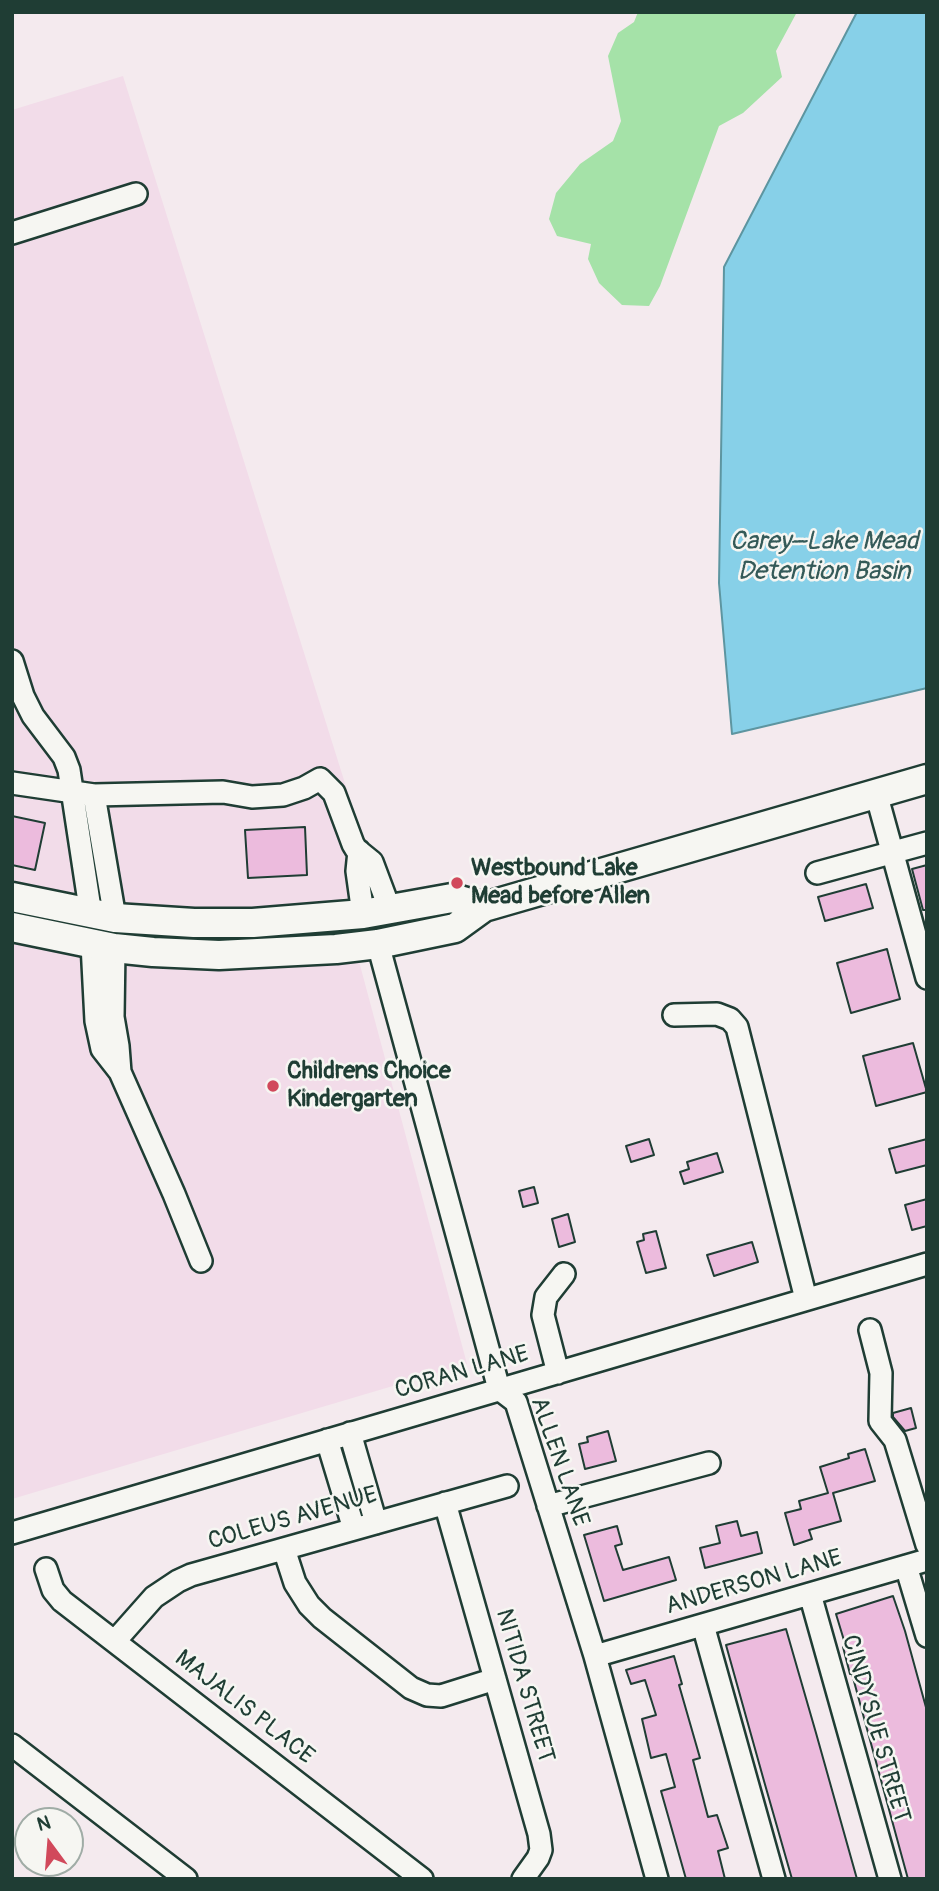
<!DOCTYPE html>
<html>
<head>
<meta charset="utf-8">
<style>
  body { margin:0 }
  #map { position:relative; width:939px; height:1891px; overflow:hidden; background:#f4eaee; font-family:Pangolin,sans-serif }
  canvas { display:block }
  .frame { position:absolute; inset:0; border:14px solid #1f3d34; pointer-events:none }
  .north { position:absolute; left:14px; top:1807px; width:70px; height:70px; box-sizing:border-box; background:#f6f6f2; border:2px solid #a0aca6; border-radius:50%; rotate:344deg; font-size:19px; font-weight:700; line-height:28px; text-align:center; color:#1f3d34 }
  .north::after { content:''; display:block; margin:auto; width:24px; height:32px; background:#d1495b; clip-path:polygon(50% 0,100% 100%,50% 72%,0 100%) }
</style>
</head>
<body>
<div id="map">
<canvas width="939" height="1891"></canvas>
<div class="frame"></div>
<div class="north">N</div>
</div>
<script>
const ctx = document.querySelector('canvas').getContext('2d');
ctx.lineJoin = 'round';
function fill(path, color) { ctx.fillStyle = color; ctx.fill(path, 'evenodd'); }
const poly = rows => new Path2D(rows.map(r => 'M' + r).join(''));
function stroke(path, color, width, dash) { ctx.strokeStyle = color; ctx.lineWidth = width; ctx.lineCap = dash ? 'butt' : 'round'; ctx.setLineDash(dash || []); ctx.stroke(path); }
function write(font, color, halo, rows, align = 'center') {
  ctx.font = font + ' Pangolin,sans-serif'; ctx.lineWidth = 5; ctx.setLineDash([]); ctx.textBaseline = 'middle'; ctx.strokeStyle = halo; ctx.fillStyle = color; for (const [text, x, y, turn = 0] of rows) {
    ctx.save(); ctx.translate(x, y); ctx.rotate((+turn || 0) * Math.PI / 180); ctx.textAlign = isNaN(turn) ? turn : align; if (halo) ctx.strokeText(text, 0, 0); ctx.fillText(text, 0, 0); ctx.restore();
  }
}
fill(poly([
  [123,76,381,898,342,898,467,1364,12,1499,12,110]
]), '#f2dce9');
fill(poly([
  [638,12,797,12,776,51,782,77,743,113,719,126,660,286,649,306,622,305,599,283,588,259,591,244,557,236,549,219,556,193,580,164,613,141,621,121,608,56,618,33,634,22]
]), '#a5e2a8');
const water = poly([
  [857,12,927,12,927,688,732,734,719,583,724,267,857,12]
]);
fill(water, '#87d0e8');
stroke(water, '#5d95a0', 2);
const building = poly([
  [12,816,45,823,35,870,12,865,12,816],
  [305,827,307,875,248,878,245,830,305,827],
  [927,865,927,910,923,910,912,869,927,865],
  [866,884,873,908,825,921,818,897,866,884],
  [887,949,900,999,851,1013,837,963,887,949],
  [913,1043,927,1092,876,1106,863,1056,913,1043],
  [649,1139,654,1155,631,1162,626,1146,649,1139],
  [927,1139,927,1165,896,1173,889,1149,927,1139],
  [717,1153,723,1172,684,1184,680,1172,689,1169,687,1162,717,1153],
  [534,1187,538,1203,523,1207,519,1191,534,1187],
  [927,1199,927,1226,912,1230,905,1205,927,1199],
  [568,1214,575,1242,559,1247,552,1219,568,1214],
  [656,1231,666,1268,646,1273,637,1242,644,1240,643,1234,656,1231],
  [752,1242,758,1262,714,1276,707,1255,752,1242],
  [911,1408,916,1428,905,1431,893,1417,893,1413,911,1408],
  [608,1431,616,1461,585,1469,579,1444,588,1442,587,1437,608,1431],
  [865,1449,875,1481,833,1493,841,1521,809,1530,812,1539,794,1545,785,1513,801,1509,799,1501,828,1493,820,1467,849,1458,848,1454,865,1449],
  [737,1521,741,1536,757,1532,762,1553,705,1568,700,1548,720,1543,716,1526,737,1521],
  [617,1526,622,1544,615,1546,623,1570,669,1557,676,1580,604,1601,584,1535,617,1526],
  [893,1596,905,1631,927,1711,927,1879,908,1879,852,1674,850,1674,843,1647,846,1647,836,1614,893,1596],
  [786,1629,816,1733,857,1879,792,1879,764,1781,726,1645,786,1629],
  [674,1656,682,1684,679,1685,700,1758,693,1760,708,1817,717,1815,728,1848,718,1851,725,1879,686,1879,661,1791,675,1787,666,1754,651,1758,642,1719,656,1715,645,1680,631,1684,626,1670,674,1656]
]);
fill(building, '#ecbbdd');
stroke(building, '#1f3d34', 2);
const minor = poly([
  [12,233,136,194],
  [12,661,23,696,33,716,64,757,69,770,91,915],
  [12,783,94,795,223,792,252,797,283,795,304,788,320,779,334,793,353,844,356,849,372,862,390,910],
  [876,793,927,978],
  [94,795,115,918],
  [359,851,357,871,363,914],
  [817,873,927,843],
  [92,944,96,1021,102,1049,120,1072,174,1194,201,1261],
  [378,944,499,1389,516,1402,595,1656,657,1879],
  [114,948,113,1017,118,1046,120,1072],
  [674,1015,717,1014,730,1019,737,1027,806,1299],
  [870,1330,881,1373,880,1421,895,1440,927,1545],
  [558,1373,543,1315,546,1297,564,1274],
  [350,1433,376,1523],
  [327,1440,354,1529],
  [445,1503,539,1834,541,1850,538,1858,523,1879],
  [548,1506,709,1463],
  [12,1533,927,1264],
  [284,1549,295,1583,309,1605,322,1618,411,1688,427,1695,441,1696,495,1679],
  [906,1566,927,1636],
  [46,1569,53,1590,62,1601,422,1879],
  [810,1594,890,1879],
  [703,1625,774,1879],
  [115,1641,154,1597,178,1581,191,1575,507,1486],
  [595,1656,927,1560],
  [12,1745,186,1879]
]);
const major = poly([
  [12,897,115,918,194,923,253,923,363,914,452,898,484,907],
  [12,927,114,948,153,952,219,955,336,949,378,944,455,928,484,907,927,779]
]);
stroke(minor, '#1f3d34', 26);
stroke(major, '#1f3d34', 33);
stroke(minor, '#f6f6f2', 21);
stroke(major, '#f6f6f2', 28);
for (const [x, y, r, color] of [
  [457,883,7,"#d1495b"],
  [273,1086,7,"#d1495b"]
]) { const dot = new Path2D(); dot.arc(x, y, r, 0, 2 * Math.PI); ctx.fillStyle = color; ctx.fill(dot); stroke(dot, '#f6f6f2', 2.5); }
write('bold 24px', '#1f3d34', '#f6f6f2', [
  ["Westbound Lake",471,869],
  ["Mead before Allen",471,897],
  ["Childrens Choice",287,1072],
  ["Kindergarten",287,1100]
], 'left');
write('24px', '#1f3d34', '#f6f6f2', [
  ["CORAN LANE",462,1373,-16],
  ["ALLEN LANE",559,1462,71],
  ["COLEUS AVENUE",293,1519,-16],
  ["ANDERSON LANE",754,1583,-16],
  ["NITIDA STREET",524,1686,74],
  ["MAJALIS PLACE",244,1708,38],
  ["CINDYSUE STREET",875,1729,74]
]);
write('italic 26px', '#345a58', '#f6f6f2', [
  ["Carey–Lake Mead",824,542],
  ["Detention Basin",824,572]
]);
</script>
</body>
</html>
